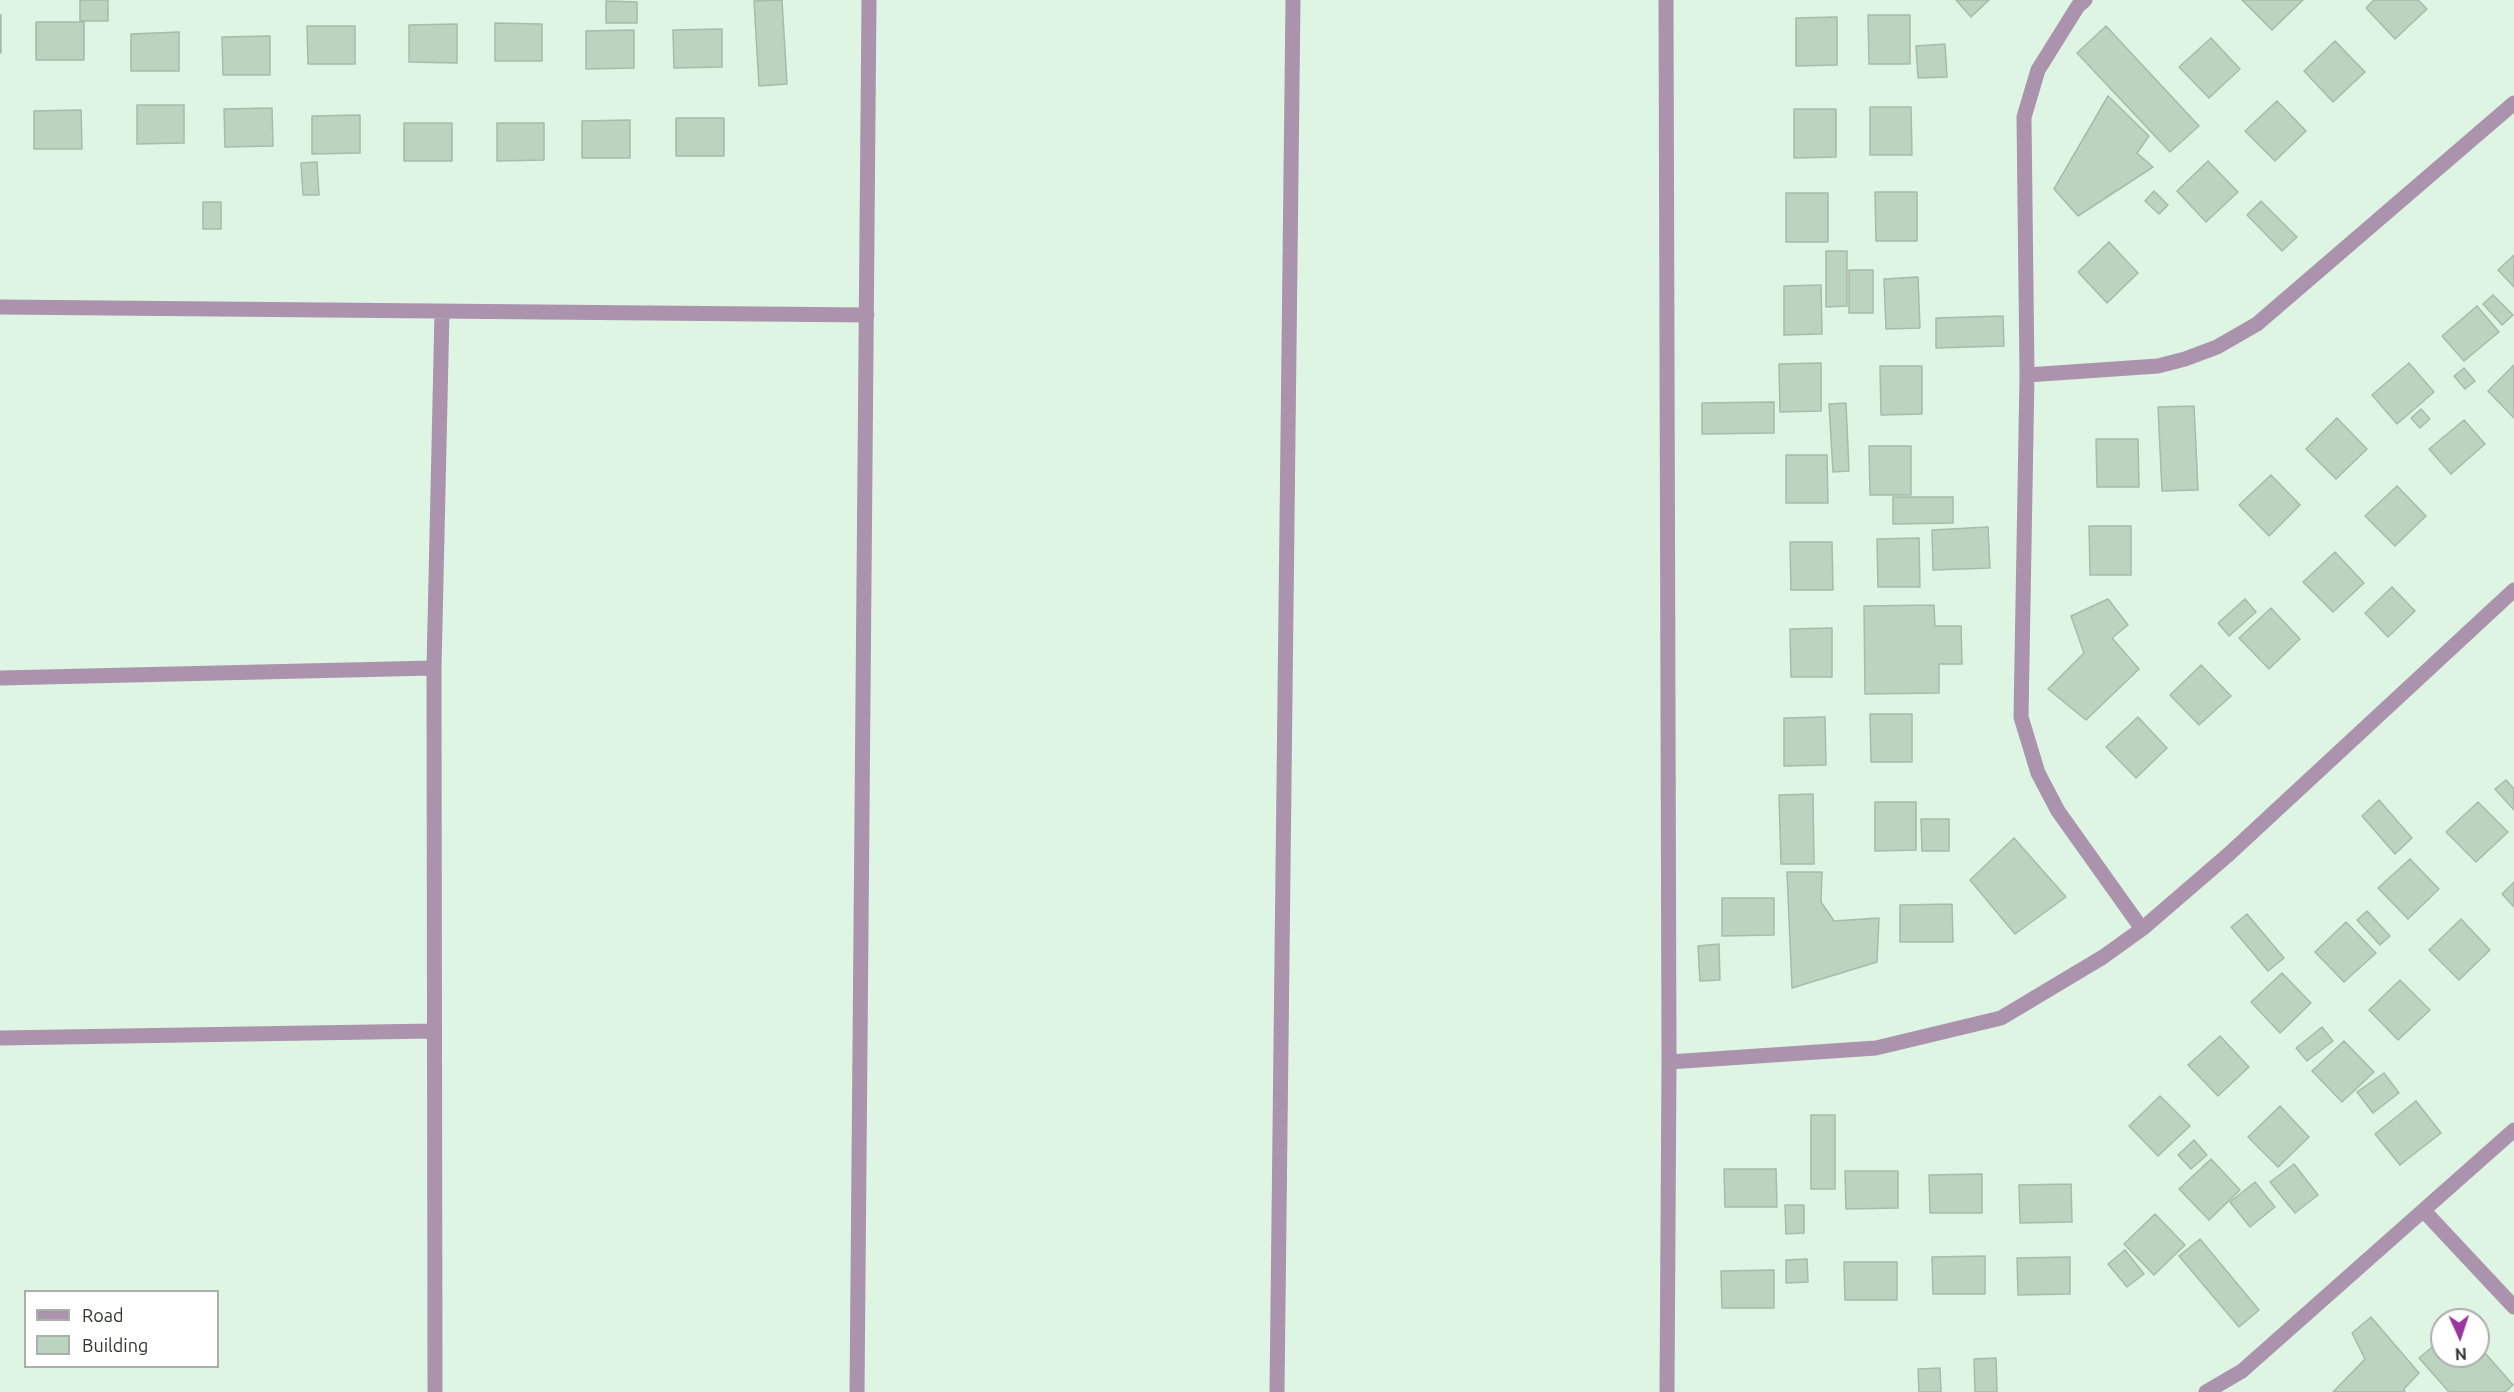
<!DOCTYPE html>
<html>
<head>
<meta charset="utf-8">
<style>
  body { margin:0 }
  #map { position:relative; width:2514px; height:1392px; overflow:hidden; background:#dff5e3; font-family:Ubuntu,sans-serif }
  canvas { display:block }
  .legend { position:absolute; left:24px; top:1290px; width:195px; height:78px; box-sizing:border-box; background:#fff; border:2px solid #abafac; margin:0; padding:8px 10px; list-style:none; font-size:18px; color:#2e3730 }
  .legend li { display:flex; align-items:center; gap:12px; height:30px }
  .legend b { width:30px; border:2px solid #abafac }
  .north { position:absolute; left:2430px; top:1308px; width:60px; height:60px; box-sizing:border-box; background:#fff; border:2px solid #abafac; border-radius:50%; rotate:177deg; font-size:16px; font-weight:700; line-height:24px; text-align:center; color:#2e3730 }
  .north::after { content:''; display:block; margin:auto; width:21px; height:27px; background:#97379f; clip-path:polygon(50% 0,100% 100%,50% 72%,0 100%) }
</style>
</head>
<body>
<div id="map">
<canvas width="2514" height="1392"></canvas>
<ul class="legend">
<li><b style="height:8px;background:#ab93ad"></b>Road</li>
<li><b style="height:16px;background:#bad4bf"></b>Building</li>
</ul>
<div class="north">N</div>
</div>
<script>
const ctx = document.querySelector('canvas').getContext('2d');
ctx.lineJoin = 'round';
function fill(path, color) { ctx.fillStyle = color; ctx.fill(path, 'evenodd'); }
const poly = rows => new Path2D(rows.map(r => 'M' + r).join(''));
function stroke(path, color, width, dash) { ctx.strokeStyle = color; ctx.lineWidth = width; ctx.lineCap = dash ? 'butt' : 'round'; ctx.setLineDash(dash || []); ctx.stroke(path); }
const building = poly([
  [80,0,108,0,108,21,80,21,80,0],
  [782,0,787,84,759,86,754,1,782,0],
  [1956,0,1989,0,1971,17,1956,0],
  [2242,0,2303,0,2272,30,2242,0],
  [2374,0,2418,0,2427,9,2395,39,2366,8,2374,0],
  [606,1,637,2,637,23,606,23,606,1],
  [0,15,1,15,1,53,0,53,0,15],
  [1868,15,1910,15,1910,64,1869,64,1868,15],
  [1837,17,1837,65,1796,66,1796,18,1837,17],
  [36,22,84,22,84,60,36,60,36,22],
  [495,23,542,24,542,61,495,61,495,23],
  [457,24,457,63,409,62,409,25,457,24],
  [307,26,355,26,355,64,308,64,307,26],
  [2106,26,2199,126,2170,152,2077,53,2106,26],
  [722,29,722,67,674,68,673,30,722,29],
  [634,30,634,68,586,69,586,31,634,30],
  [179,32,179,71,131,71,131,34,179,32],
  [270,36,270,75,223,75,222,37,270,36],
  [2211,38,2240,69,2209,98,2179,67,2211,38],
  [2335,41,2365,72,2333,102,2304,71,2335,41],
  [1945,44,1947,77,1918,78,1916,46,1945,44],
  [2108,96,2149,136,2137,153,2153,167,2078,216,2054,189,2108,96],
  [2277,101,2306,131,2275,161,2245,131,2277,101],
  [137,105,184,105,184,143,137,144,137,105],
  [1870,107,1911,107,1912,155,1870,155,1870,107],
  [272,108,273,146,225,147,224,109,272,108],
  [1794,109,1836,109,1836,157,1794,158,1794,109],
  [81,110,82,149,34,149,34,111,81,110],
  [360,115,360,153,312,154,312,116,360,115],
  [676,118,724,118,724,156,676,156,676,118],
  [630,120,630,158,582,158,582,121,630,120],
  [404,123,452,123,452,161,404,161,404,123],
  [497,123,544,123,544,160,497,161,497,123],
  [2208,161,2238,192,2206,222,2177,191,2208,161],
  [317,162,319,195,303,195,301,163,317,162],
  [2154,191,2168,205,2159,214,2145,201,2154,191],
  [1875,192,1917,192,1917,241,1876,241,1875,192],
  [1786,193,1828,193,1828,242,1786,242,1786,193],
  [2261,201,2297,237,2282,251,2247,215,2261,201],
  [203,202,221,202,221,229,203,229,203,202],
  [2109,242,2138,273,2107,303,2078,272,2109,242],
  [1826,251,1847,251,1847,306,1826,307,1826,251],
  [2514,255,2514,287,2498,270,2514,255],
  [1849,270,1873,270,1873,313,1849,313,1849,270],
  [1918,277,1920,328,1886,329,1884,279,1918,277],
  [1821,285,1822,334,1784,335,1784,286,1821,285],
  [2493,295,2513,315,2502,325,2483,304,2493,295],
  [2477,306,2499,332,2464,361,2442,336,2477,306],
  [2003,316,2004,346,1936,348,1936,318,2003,316],
  [1821,363,1821,411,1780,412,1779,364,1821,363],
  [2409,363,2434,392,2397,424,2372,395,2409,363],
  [2514,365,2514,418,2488,391,2514,365],
  [1880,366,1922,366,1922,414,1881,415,1880,366],
  [2464,368,2475,381,2465,389,2454,376,2464,368],
  [1774,402,1774,433,1702,434,1702,403,1774,402],
  [1846,403,1849,471,1833,472,1829,404,1846,403],
  [2194,406,2198,490,2162,491,2158,407,2194,406],
  [2421,409,2430,419,2420,428,2411,418,2421,409],
  [2337,418,2367,449,2336,479,2306,449,2337,418],
  [2464,420,2485,444,2451,474,2429,449,2464,420],
  [2096,439,2138,439,2139,487,2097,487,2096,439],
  [1869,446,1911,446,1911,495,1870,495,1869,446],
  [1786,455,1827,455,1828,503,1786,503,1786,455],
  [2271,475,2300,505,2269,536,2239,505,2271,475],
  [2397,486,2426,516,2395,546,2365,516,2397,486],
  [1893,497,1953,497,1953,523,1893,524,1893,497],
  [2089,526,2131,526,2131,575,2090,575,2089,526],
  [1988,527,1990,568,1933,570,1932,530,1988,527],
  [1919,538,1920,587,1878,587,1877,539,1919,538],
  [1790,542,1832,542,1833,590,1791,590,1790,542],
  [2335,552,2364,583,2333,612,2303,582,2335,552],
  [2392,587,2415,611,2388,637,2365,613,2392,587],
  [2108,599,2128,625,2112,638,2139,669,2086,720,2048,689,2084,653,2071,616,2108,599],
  [2245,599,2256,612,2229,636,2218,623,2245,599],
  [1934,605,1935,626,1961,626,1962,664,1939,664,1939,693,1865,694,1864,606,1934,605],
  [2271,608,2300,639,2269,669,2239,638,2271,608],
  [1832,628,1832,677,1791,677,1790,629,1832,628],
  [2201,665,2231,696,2199,725,2170,695,2201,665],
  [1870,714,1912,714,1912,762,1871,762,1870,714],
  [1825,717,1826,765,1784,766,1784,718,1825,717],
  [2138,717,2167,748,2136,778,2106,747,2138,717],
  [2506,780,2514,789,2514,810,2495,789,2506,780],
  [1813,794,1814,864,1781,864,1779,795,1813,794],
  [2379,800,2412,838,2395,854,2362,816,2379,800],
  [1875,802,1916,802,1916,850,1875,851,1875,802],
  [2478,802,2508,832,2476,862,2446,832,2478,802],
  [1921,819,1949,819,1949,851,1922,851,1921,819],
  [2014,838,2066,897,2015,934,1970,880,2014,838],
  [2410,859,2439,889,2408,919,2378,888,2410,859],
  [1787,872,1822,872,1821,902,1834,921,1879,918,1877,962,1792,988,1787,872],
  [2514,882,2514,907,2502,894,2514,882],
  [1722,898,1774,898,1774,935,1722,936,1722,898],
  [1952,904,1953,942,1900,942,1900,905,1952,904],
  [2367,911,2390,936,2380,945,2357,920,2367,911],
  [2247,914,2284,958,2268,971,2231,927,2247,914],
  [2461,919,2490,950,2459,980,2429,950,2461,919],
  [2346,922,2376,953,2344,982,2315,952,2346,922],
  [1719,944,1720,980,1700,981,1698,946,1719,944],
  [2282,973,2311,1003,2280,1033,2251,1002,2282,973],
  [2400,980,2430,1010,2398,1040,2369,1010,2400,980],
  [2322,1027,2333,1041,2307,1061,2296,1048,2322,1027],
  [2220,1036,2249,1067,2218,1096,2188,1065,2220,1036],
  [2344,1041,2374,1072,2342,1102,2312,1071,2344,1041],
  [2384,1073,2399,1093,2373,1113,2357,1092,2384,1073],
  [2160,1096,2190,1126,2158,1156,2129,1126,2160,1096],
  [2416,1101,2441,1133,2400,1165,2375,1134,2416,1101],
  [2280,1106,2309,1137,2278,1167,2248,1137,2280,1106],
  [1811,1115,1835,1115,1835,1189,1811,1189,1811,1115],
  [2194,1140,2207,1155,2191,1169,2178,1155,2194,1140],
  [2211,1159,2240,1190,2209,1220,2179,1189,2211,1159],
  [2294,1164,2318,1195,2295,1213,2270,1182,2294,1164],
  [1724,1169,1776,1169,1777,1207,1725,1207,1724,1169],
  [1845,1171,1898,1171,1898,1208,1846,1209,1845,1171],
  [1982,1174,1982,1213,1930,1213,1929,1175,1982,1174],
  [2255,1182,2275,1207,2250,1227,2230,1202,2255,1182],
  [2071,1184,2072,1222,2020,1223,2019,1185,2071,1184],
  [1785,1205,1804,1205,1804,1233,1786,1234,1785,1205],
  [2155,1214,2185,1245,2154,1275,2124,1244,2155,1214],
  [2200,1239,2259,1310,2239,1327,2179,1256,2200,1239],
  [2125,1250,2144,1274,2127,1287,2108,1264,2125,1250],
  [1985,1256,1985,1294,1933,1294,1932,1257,1985,1256],
  [2070,1257,2070,1294,2018,1295,2017,1258,2070,1257],
  [1807,1259,1808,1282,1786,1283,1786,1260,1807,1259],
  [1844,1262,1897,1262,1897,1300,1845,1300,1844,1262],
  [1774,1270,1774,1308,1722,1308,1721,1271,1774,1270],
  [2371,1317,2419,1373,2404,1389,2405,1392,2333,1392,2365,1359,2352,1333,2371,1317],
  [2442,1339,2442,1356,2478,1356,2478,1345,2513,1385,2505,1392,2449,1392,2419,1358,2442,1339],
  [1996,1358,1997,1392,1975,1392,1974,1359,1996,1358],
  [1940,1368,1941,1392,1919,1392,1918,1369,1940,1368]
]);
fill(building, '#bad4bf');
stroke(building, '#a6bbaa', 1.5);
stroke(poly([
  [1666,0,1669,1062,1667,1392],
  [2085,0,2078,6,2038,70,2024,117,2027,375,2021,717,2038,773,2058,811,2142,929],
  [0,307,867,315],
  [2027,375,2158,366,2185,359,2217,347,2257,324,2514,103],
  [0,678,434,668],
  [0,1038,433,1031],
  [1669,1062,1876,1048,2001,1018,2103,957,2142,929,2229,854,2514,590],
  [2424,1211,2514,1307],
  [435,1392,434,668,442,312],
  [857,1392,869,0],
  [1277,1392,1293,0],
  [2206,1392,2242,1371,2514,1130]
]), '#ab93ad', 15);
</script>
</body>
</html>
